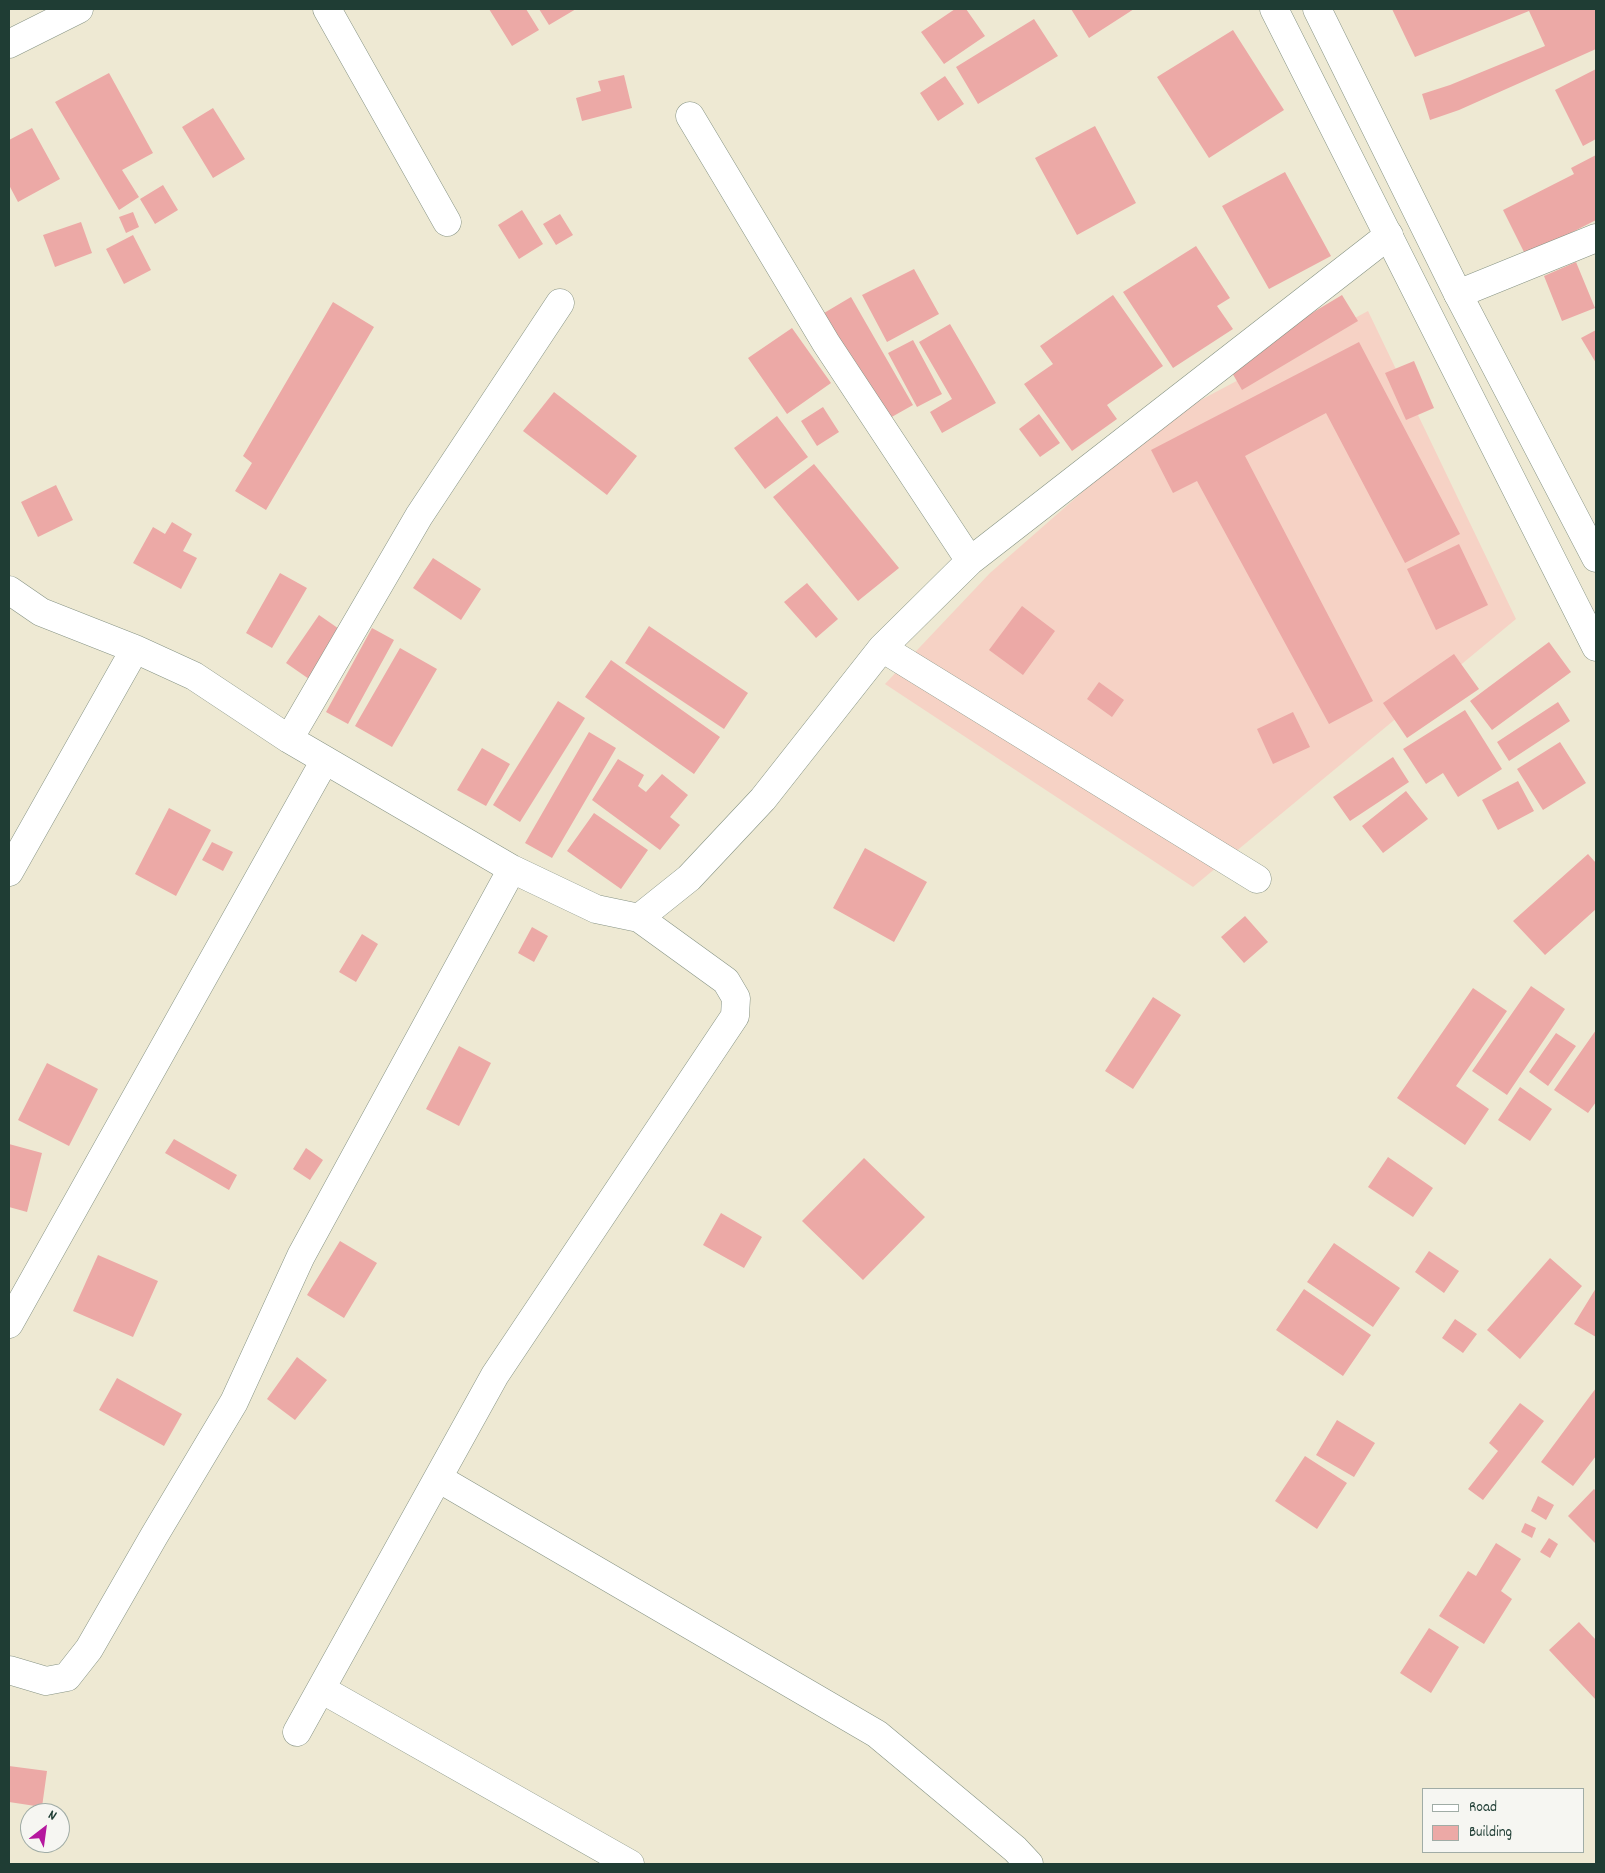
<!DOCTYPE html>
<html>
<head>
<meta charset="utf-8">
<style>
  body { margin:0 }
  #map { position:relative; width:1605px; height:1873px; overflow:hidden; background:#eee9d3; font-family:Dekko,sans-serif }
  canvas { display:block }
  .frame { position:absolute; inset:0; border:10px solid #1f3d34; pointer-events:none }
  .legend { position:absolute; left:1422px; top:1788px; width:162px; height:65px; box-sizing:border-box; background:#f6f6f2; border:1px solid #a0aca6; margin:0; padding:6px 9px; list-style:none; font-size:15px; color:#1f3d34 }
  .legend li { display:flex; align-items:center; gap:10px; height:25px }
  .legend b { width:25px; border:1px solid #a0aca6 }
  .north { position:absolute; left:20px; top:1803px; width:50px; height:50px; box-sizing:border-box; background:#f6f6f2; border:1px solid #a0aca6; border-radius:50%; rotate:30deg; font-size:14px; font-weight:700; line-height:20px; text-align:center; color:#1f3d34 }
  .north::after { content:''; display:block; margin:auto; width:18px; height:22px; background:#b5179e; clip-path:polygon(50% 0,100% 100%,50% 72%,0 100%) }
</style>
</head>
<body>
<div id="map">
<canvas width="1605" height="1873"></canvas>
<div class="frame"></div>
<ul class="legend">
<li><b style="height:6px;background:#fff"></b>Road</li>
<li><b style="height:14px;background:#eca9a6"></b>Building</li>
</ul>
<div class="north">N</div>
</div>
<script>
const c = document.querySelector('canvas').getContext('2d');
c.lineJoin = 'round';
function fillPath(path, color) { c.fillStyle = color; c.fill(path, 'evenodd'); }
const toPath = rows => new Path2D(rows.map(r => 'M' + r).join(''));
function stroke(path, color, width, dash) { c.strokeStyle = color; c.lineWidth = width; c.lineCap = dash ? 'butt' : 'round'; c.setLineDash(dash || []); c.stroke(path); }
const built = toPath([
  [1368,311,1516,619,1193,887,885,684,990,573,1167,418]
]);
const building = toPath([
  [489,9,526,9,539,30,512,46],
  [539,9,576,9,549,25],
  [955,9,966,9,985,36,944,64,921,32],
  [1071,9,1134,9,1089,38],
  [1392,9,1596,9,1596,49,1459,110,1430,120,1422,94,1450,85,1545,46,1529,11,1415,57],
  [1034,19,1058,56,978,104,956,67],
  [1233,30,1284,110,1209,158,1157,77],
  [1596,69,1596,139,1583,146,1555,90],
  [109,73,153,153,122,170,139,197,119,210,55,102],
  [624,75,632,108,582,121,576,98,601,91,598,81],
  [945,76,964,104,938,121,920,93],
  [213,108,245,159,213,178,182,127],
  [1095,126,1136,203,1077,235,1035,158],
  [32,128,60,179,18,202,9,185,9,140],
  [1596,155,1596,220,1526,256,1503,210,1574,174,1571,168],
  [1285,172,1331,256,1269,289,1222,206],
  [163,185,178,210,155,224,140,199],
  [522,210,543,244,519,259,498,225],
  [133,212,139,227,126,233,119,217],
  [560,214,573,235,556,245,543,224],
  [81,222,92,253,55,267,43,235],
  [133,235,151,270,124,284,106,249],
  [1196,246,1230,298,1217,306,1233,329,1173,368,1123,292],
  [1576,262,1595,308,1562,321,1544,276],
  [914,269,939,314,887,342,862,295],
  [1113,295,1163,366,1107,405,1117,419,1072,451,1024,384,1053,364,1040,346],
  [1342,295,1358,321,1242,390,1227,364],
  [851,297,913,405,881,423,819,316],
  [333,302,374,327,266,510,235,491,252,463,243,456],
  [950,324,996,403,942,433,930,412,952,399,919,342],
  [792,328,831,383,787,414,748,358],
  [1596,330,1596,363,1581,338],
  [913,340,942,394,917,407,888,353],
  [1359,342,1460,534,1405,563,1326,413,1245,456,1373,701,1329,724,1197,481,1173,493,1151,450],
  [1414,361,1434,408,1406,420,1385,373],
  [554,392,637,456,607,495,523,431],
  [823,407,839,432,817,446,801,421],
  [1039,414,1060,443,1040,457,1019,429],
  [777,416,808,457,765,489,734,448],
  [814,464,899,568,858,601,773,497],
  [56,485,73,520,38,537,21,502],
  [172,522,192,534,183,551,197,558,181,589,133,563,153,527,165,534],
  [1459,544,1488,605,1436,630,1407,569],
  [433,558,481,589,461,620,413,588],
  [280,573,307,588,272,648,246,633],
  [807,583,838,619,816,638,784,602],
  [1022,606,1055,631,1023,675,989,650],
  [319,615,342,631,309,679,286,663],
  [649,626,748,693,724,729,625,663],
  [372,628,394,640,348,724,326,712],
  [1549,642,1571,672,1492,730,1470,701],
  [400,648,437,669,392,747,355,726],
  [1454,654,1479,689,1407,738,1383,703],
  [611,660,720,737,694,774,585,697],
  [1099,682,1124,700,1112,717,1087,699],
  [558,701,585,718,520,822,493,805],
  [1558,702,1570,721,1509,761,1497,742],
  [1465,710,1502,769,1458,797,1443,773,1426,784,1403,749],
  [1293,712,1310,747,1273,764,1257,729],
  [589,732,616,748,552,858,525,843],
  [1560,742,1586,783,1543,810,1517,769],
  [482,748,510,764,486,806,457,790],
  [1393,757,1409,782,1350,821,1333,797],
  [618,759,644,775,638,786,646,792,662,774,688,795,670,817,680,825,660,850,592,800],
  [1518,781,1534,811,1498,830,1482,800],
  [1406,791,1428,819,1383,853,1362,826],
  [169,808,211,830,176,896,135,874],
  [594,813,648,850,621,889,567,851],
  [212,842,233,852,223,871,202,860],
  [865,848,927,882,894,942,833,908],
  [1588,854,1596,863,1596,909,1545,955,1513,921],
  [1245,916,1268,942,1244,963,1221,937],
  [532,927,548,936,534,962,518,953],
  [362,934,378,944,356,982,339,972],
  [1531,986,1565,1009,1507,1095,1472,1071],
  [1473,988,1507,1011,1456,1086,1489,1109,1465,1145,1397,1098],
  [1153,997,1181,1015,1133,1089,1105,1071],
  [1596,1030,1596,1102,1588,1113,1554,1090],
  [1556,1033,1576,1046,1548,1086,1529,1072],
  [459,1046,491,1063,459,1126,426,1109],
  [47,1063,98,1089,69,1146,18,1120],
  [1520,1087,1552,1109,1530,1141,1498,1120],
  [174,1139,237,1175,229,1190,165,1153],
  [9,1144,42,1153,27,1212,9,1207],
  [306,1148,323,1160,310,1180,293,1169],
  [1388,1157,1433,1188,1413,1217,1368,1187],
  [864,1158,925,1217,863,1280,802,1221],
  [721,1213,762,1237,744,1268,703,1245],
  [340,1241,377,1263,344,1318,307,1295],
  [1334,1243,1400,1288,1373,1327,1307,1282],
  [1429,1251,1459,1271,1444,1293,1415,1272],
  [98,1255,158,1281,133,1337,73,1311],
  [1550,1258,1582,1286,1520,1359,1487,1330],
  [1596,1288,1596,1337,1574,1324],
  [1304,1289,1371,1335,1343,1376,1276,1330],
  [1455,1319,1477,1334,1463,1353,1442,1338],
  [297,1357,327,1380,295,1420,267,1399],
  [117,1378,182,1414,164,1446,99,1410],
  [1596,1388,1596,1456,1573,1486,1541,1462],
  [1520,1403,1544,1421,1483,1500,1468,1489,1498,1451,1489,1443],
  [1337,1420,1375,1443,1354,1477,1316,1455],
  [1305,1456,1347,1483,1317,1529,1275,1501],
  [1594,1489,1596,1491,1596,1544,1568,1516],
  [1538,1496,1554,1505,1546,1520,1531,1511],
  [1525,1523,1536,1528,1532,1538,1521,1532],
  [1549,1538,1558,1544,1550,1558,1540,1552],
  [1496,1543,1521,1559,1501,1591,1512,1599,1484,1644,1439,1616,1468,1571,1476,1576],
  [1579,1622,1596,1640,1596,1700,1549,1650],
  [1429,1628,1459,1647,1431,1693,1400,1673],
  [9,1766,47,1771,42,1807,9,1802]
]);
const minor = toPath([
  [327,9,447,222],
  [9,44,79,9],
  [690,116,826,343,970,561],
  [1458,294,1596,238],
  [9,590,41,612,135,649,194,676,289,739,512,869,596,909,639,918,689,878,763,799,882,648,970,561,1389,235],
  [882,648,1257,879],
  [289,739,419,516,560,303],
  [9,872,135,649],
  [9,1324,325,760],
  [438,1478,877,1734,1015,1849,1029,1864],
  [9,1670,46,1681,67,1677,89,1649,154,1536,234,1402,301,1256,512,869],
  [321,1689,630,1864],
  [297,1732,495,1375,735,1016,736,998,726,981,639,918]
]);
const major = toPath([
  [1274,9,1596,647],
  [1317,9,1458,294,1596,558]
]);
fillPath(built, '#f6d2c5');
fillPath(building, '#eca9a6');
stroke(minor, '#869384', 29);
stroke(major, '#869384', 29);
stroke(minor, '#fff', 28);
stroke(major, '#fff', 28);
</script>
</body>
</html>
